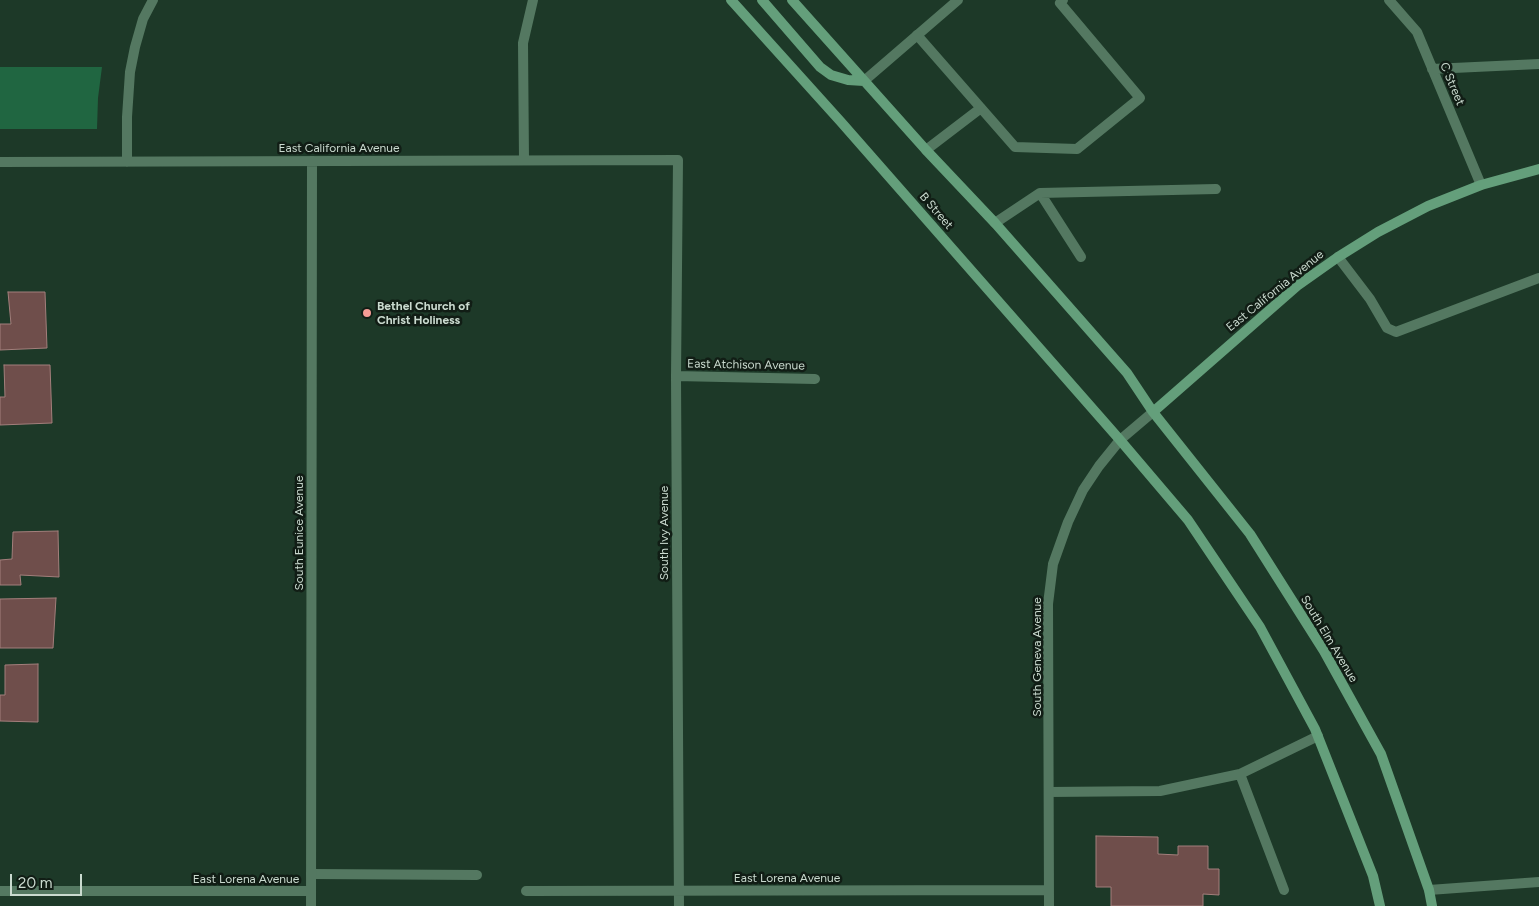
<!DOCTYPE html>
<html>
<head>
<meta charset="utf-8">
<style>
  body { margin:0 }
  #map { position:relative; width:1539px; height:906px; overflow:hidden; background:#1d3928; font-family:Figtree,sans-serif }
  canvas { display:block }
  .scale { position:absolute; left:10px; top:874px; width:72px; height:22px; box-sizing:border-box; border:2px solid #cadacf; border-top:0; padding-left:6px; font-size:15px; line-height:18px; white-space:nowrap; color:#cadacf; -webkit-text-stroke:4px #111d15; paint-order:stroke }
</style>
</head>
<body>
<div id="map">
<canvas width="1539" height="906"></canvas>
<div class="scale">20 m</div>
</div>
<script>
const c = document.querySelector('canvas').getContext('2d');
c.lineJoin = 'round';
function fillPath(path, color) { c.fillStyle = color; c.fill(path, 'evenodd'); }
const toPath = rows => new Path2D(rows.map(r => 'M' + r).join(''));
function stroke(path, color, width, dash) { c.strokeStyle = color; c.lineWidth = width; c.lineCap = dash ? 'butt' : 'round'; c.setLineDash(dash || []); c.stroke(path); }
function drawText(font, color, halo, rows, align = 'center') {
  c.font = font + ' Figtree,sans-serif'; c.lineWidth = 5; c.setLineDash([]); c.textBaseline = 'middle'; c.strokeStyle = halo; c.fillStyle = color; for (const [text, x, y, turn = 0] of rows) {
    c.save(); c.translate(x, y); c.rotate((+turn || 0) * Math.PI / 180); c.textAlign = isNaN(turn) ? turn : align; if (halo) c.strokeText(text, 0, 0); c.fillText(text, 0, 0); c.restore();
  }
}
const green = toPath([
  [0,67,102,67,98,98,97,129,0,129]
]);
const building = toPath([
  [8,292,45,292,47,348,0,350,0,324,11,324,8,292],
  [4,365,50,365,52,423,0,425,0,397,5,397,4,365],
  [58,531,59,577,20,575,21,585,0,585,0,560,12,559,13,532,58,531],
  [56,598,53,648,0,648,0,599,56,598],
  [38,664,38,722,0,721,0,695,5,695,5,665,38,664],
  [1096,836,1158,837,1158,854,1178,855,1178,846,1208,846,1208,869,1219,869,1219,895,1203,894,1203,906,1111,906,1111,887,1096,887,1096,836]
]);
const lane = toPath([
  [1389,0,1417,32,1481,185],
  [917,35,1015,147,1077,149,1140,98,1060,3,1063,0],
  [1432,69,1539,64],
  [926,150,981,108],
  [1040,193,1081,257],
  [995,223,1040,193,1216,189],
  [1338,257,1370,299,1387,328,1396,332,1539,278],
  [1240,774,1284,890],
  [1049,792,1160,791,1240,774,1318,736],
  [311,874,477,875],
  [1429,890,1539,882]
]);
const street = toPath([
  [864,81,958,0],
  [524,160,523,43,533,0],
  [0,162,678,160,676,376,679,906],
  [127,162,127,117,130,72,135,47,143,19,153,0],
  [676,376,815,379],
  [0,891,311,891],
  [526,891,1049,890],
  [311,906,312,161],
  [1049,906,1048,604,1053,564,1068,522,1083,490,1099,466,1120,440,1153,412]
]);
const secondary = toPath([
  [731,0,841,122,1120,440,1188,520,1260,627,1315,729,1373,876,1380,906],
  [762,0,820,67,831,75,848,80,864,81],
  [792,0,926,150,995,223,1127,373,1153,412,1250,534,1324,651,1381,754,1429,890,1432,906],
  [1153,412,1297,286,1338,257,1378,232,1428,206,1481,185,1539,169]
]);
const markers = [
  [367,313,5,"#f59c95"]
];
const streetNames = [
  ["C Street",1452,84,67],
  ["East California Avenue",339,148],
  ["B Street",936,211,49],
  ["East California Avenue",1275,291,-39],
  ["East Atchison Avenue",746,365,1],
  ["South Eunice Avenue",299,533,-90],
  ["South Ivy Avenue",664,533,-90],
  ["South Elm Avenue",1329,639,59],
  ["South Geneva Avenue",1037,657,-90],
  ["East Lorena Avenue",787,878],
  ["East Lorena Avenue",246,879]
];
const poiNames = [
  ["Bethel Church of",377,306],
  ["Christ Holiness",377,320]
];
fillPath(green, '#206641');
fillPath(building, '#6f4e4b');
stroke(building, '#a37f7c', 1);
stroke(lane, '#547861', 10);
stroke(street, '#547861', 10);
stroke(secondary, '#649f7b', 10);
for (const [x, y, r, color] of markers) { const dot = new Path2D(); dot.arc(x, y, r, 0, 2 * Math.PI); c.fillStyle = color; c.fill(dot); stroke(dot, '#111d15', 2); }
drawText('12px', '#cadacf', '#111d15', streetNames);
drawText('bold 12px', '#cadacf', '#111d15', poiNames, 'left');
</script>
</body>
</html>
